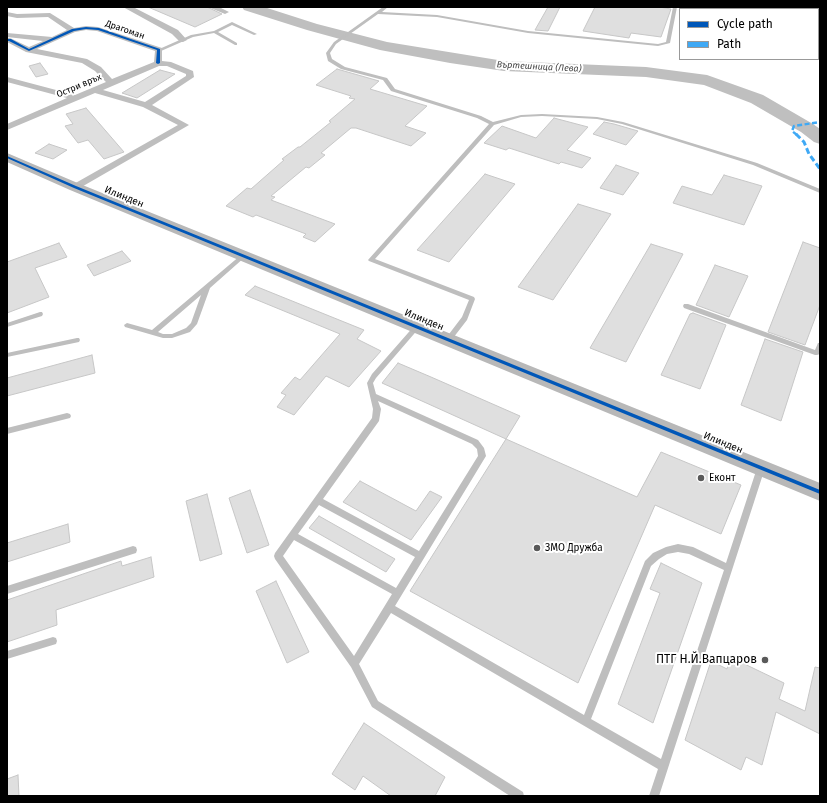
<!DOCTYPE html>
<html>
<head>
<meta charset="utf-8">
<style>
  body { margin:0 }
  #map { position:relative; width:827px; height:803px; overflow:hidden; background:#fff; font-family:"Fira Sans",sans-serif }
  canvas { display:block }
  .frame { position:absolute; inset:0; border:8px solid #000; pointer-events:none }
  .legend { position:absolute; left:679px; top:8px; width:140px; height:52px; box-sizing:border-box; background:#fff; border:1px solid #999; margin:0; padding:5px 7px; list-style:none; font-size:12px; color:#000 }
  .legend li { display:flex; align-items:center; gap:8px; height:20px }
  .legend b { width:20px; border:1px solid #999 }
</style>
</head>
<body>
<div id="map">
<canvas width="827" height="803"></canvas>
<div class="frame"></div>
<ul class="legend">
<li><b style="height:5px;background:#0057b8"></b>Cycle path</li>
<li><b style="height:5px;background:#3fa9f5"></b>Path</li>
</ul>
</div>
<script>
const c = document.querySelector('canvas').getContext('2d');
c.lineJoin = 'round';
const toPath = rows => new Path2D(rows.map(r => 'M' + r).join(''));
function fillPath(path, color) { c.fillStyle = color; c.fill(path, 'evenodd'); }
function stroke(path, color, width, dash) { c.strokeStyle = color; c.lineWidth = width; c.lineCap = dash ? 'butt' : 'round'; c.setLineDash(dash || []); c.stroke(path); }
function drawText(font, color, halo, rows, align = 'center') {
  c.font = font + ' "Fira Sans",sans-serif'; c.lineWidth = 4; c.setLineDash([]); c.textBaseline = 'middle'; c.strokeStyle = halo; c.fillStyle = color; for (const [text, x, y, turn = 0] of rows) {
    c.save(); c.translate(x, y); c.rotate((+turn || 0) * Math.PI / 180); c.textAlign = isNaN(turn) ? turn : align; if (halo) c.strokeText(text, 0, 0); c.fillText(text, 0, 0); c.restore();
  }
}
const river = toPath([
  [242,7,264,7,317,24,387,42,504,61,646,67,707,75,763,95,813,124,820,129,820,144,814,142,801,132,751,103,704,85,646,77,504,71,450,63,380,50,307,30,244,10,242,7]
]);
const building = toPath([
  [148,7,207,7,222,14,195,27,148,7],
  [548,7,560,7,548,31,535,30,548,7],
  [595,7,659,7,671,9,661,37,631,33,629,38,583,31,595,7],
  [40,63,48,74,36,77,29,66,40,63],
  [337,69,379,81,370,89,427,106,405,126,426,133,411,146,356,128,351,128,321,153,325,155,309,168,306,167,271,196,275,197,271,200,335,224,315,242,303,237,306,234,256,215,253,217,226,206,247,188,251,189,284,160,282,159,298,147,300,147,331,122,329,121,355,99,349,98,351,96,316,85,337,69],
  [160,70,175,74,137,98,122,93,160,70],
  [86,108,124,152,104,159,88,140,78,143,65,126,73,124,66,114,86,108],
  [554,118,588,127,567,150,591,158,582,168,561,162,559,164,509,148,506,150,484,143,502,126,536,138,554,118],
  [604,122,614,124,638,131,626,145,593,134,604,122],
  [49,144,67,150,53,159,35,153,49,144],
  [616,165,639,173,623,195,600,188,616,165],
  [485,174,515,184,449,262,417,250,485,174],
  [724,175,762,186,744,225,673,203,682,186,712,195,724,175],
  [578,204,611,214,553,300,518,287,578,204],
  [803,242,820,248,820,305,805,345,768,332,803,242],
  [59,243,67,257,35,268,49,297,7,313,7,262,59,243],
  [651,244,683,254,626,362,590,348,651,244],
  [122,251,131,261,94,276,87,265,122,251],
  [715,265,748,276,729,317,696,305,715,265],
  [255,286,364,330,357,339,381,351,349,387,326,376,294,415,277,407,286,395,281,393,295,377,300,380,340,334,245,295,255,286],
  [693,313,726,325,700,389,661,375,690,314,693,313],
  [765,339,803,352,781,421,741,405,765,339],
  [92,355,95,373,7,396,7,378,92,355],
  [398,363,431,377,520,416,506,439,382,383,398,363],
  [506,439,637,497,661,452,741,485,721,534,655,505,578,683,410,591,506,439],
  [360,481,416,511,430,491,442,497,411,540,343,502,360,481],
  [250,490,269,545,247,553,229,498,250,490],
  [207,494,222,554,200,561,186,501,207,494],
  [319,516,395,559,386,572,309,528,319,516],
  [68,524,70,542,7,562,7,543,68,524],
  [151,557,154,577,56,610,57,625,7,642,7,600,121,561,122,566,151,557],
  [661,563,702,583,653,723,618,704,660,593,650,589,661,563],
  [276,581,309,652,287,663,256,591,276,581],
  [730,657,784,683,779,699,805,711,815,667,820,668,820,734,776,712,762,765,746,757,741,770,685,740,711,661,727,669,730,657],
  [364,723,445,777,435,796,391,796,363,776,355,790,332,774,364,723],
  [18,775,19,796,7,796,7,779,18,775]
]);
const lane = toPath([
  [383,7,388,7,382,12,437,15,528,31,658,44,666,42,673,7,677,7,670,43,658,46,528,33,437,17,378,14,336,44,330,53,332,59,345,67,387,78,395,89,481,116,493,122,521,115,542,114,597,117,623,122,757,163,820,189,820,193,753,165,622,124,597,119,542,116,521,117,494,125,375,259,474,297,475,299,467,320,450,342,446,342,445,340,446,338,462,317,469,300,369,261,368,260,489,124,477,118,391,91,383,80,341,69,328,61,326,53,334,42,383,7],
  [758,7,767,7,774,9,765,9,758,7],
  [818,16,820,16,820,18,818,18,818,16],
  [232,22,257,34,254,35,232,25,218,32,237,43,237,45,235,45,214,33,193,37,161,51,157,50,191,35,214,31,232,22],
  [243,254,245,255,245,257,210,288,197,324,190,332,172,338,163,338,125,327,124,325,127,323,152,330,241,255,243,254],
  [201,295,191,323,186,328,172,334,163,334,158,332,201,295],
  [684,304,688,304,815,350,818,343,820,343,820,354,817,355,815,355,684,308,683,306,684,304],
  [40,312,42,312,43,314,42,316,7,327,7,323,40,312],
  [415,325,419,325,420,327,376,378,373,383,376,394,478,440,484,448,486,456,395,606,584,715,645,561,653,553,666,547,678,544,693,547,726,563,757,468,758,466,761,465,764,466,765,468,659,796,649,796,658,769,391,613,359,664,378,701,523,792,524,796,510,796,372,707,351,667,275,559,274,556,275,553,372,418,373,409,367,383,372,374,415,325],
  [378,401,472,444,477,449,478,456,419,551,323,499,379,421,381,409,378,401],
  [319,505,415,557,396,588,298,534,319,505],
  [294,540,392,594,354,656,283,556,294,540],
  [678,552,689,554,724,570,661,759,591,719,651,566,659,559,667,554,678,552],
  [77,338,79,338,80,340,79,342,7,357,7,353,77,338],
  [67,413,70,414,71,416,70,418,7,434,7,428,67,413],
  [133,546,136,547,137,550,136,553,7,594,7,586,133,546],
  [53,637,56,638,57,641,56,644,7,659,7,651,53,637]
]);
const street = toPath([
  [123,7,133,7,178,30,187,40,183,42,180,42,172,34,123,7],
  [208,7,219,7,229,12,225,14,208,7],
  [7,12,17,14,50,13,74,28,86,26,98,27,162,48,162,61,171,62,193,71,194,77,152,105,189,125,78,189,72,189,70,187,72,185,178,125,143,107,95,93,7,130,7,124,67,98,7,82,7,77,75,95,106,82,95,71,82,63,26,52,7,42,7,38,10,38,29,47,43,41,7,37,7,33,52,37,67,30,48,17,17,18,7,16,7,12],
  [86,30,97,31,155,51,154,62,112,79,101,67,87,59,37,49,75,32,86,30],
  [159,66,167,66,186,74,186,76,145,102,103,90,159,66]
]);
const secondary = toPath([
  [7,153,80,184,820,483,820,501,70,190,7,162,7,153]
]);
const quietFar1 = toPath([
  [797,135,792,131,794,126,820,122]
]);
const quiet = toPath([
  [796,134,804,142,809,154,820,169]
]);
const cycleway = toPath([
  [86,27,99,28,160,49,160,63,158,64,156,63,157,50,98,30,86,29,74,31,29,51,9,41,7,41,7,39,11,39,29,49,72,29,86,27],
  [7,156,76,186,820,490,820,494,74,188,7,158,7,156]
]);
const markers = [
  [701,478,4,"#595959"],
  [537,548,4,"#595959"],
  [765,660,4,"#595959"]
];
const farStreetnames = [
  ["Драгоман",125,30,19],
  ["Остри връх",79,86,-23]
];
const farWaternames = [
  ["Въртешница (Лева)",539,67,3]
];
const streetNames = [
  ["Илинден",124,197,22],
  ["Илинден",424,320,22],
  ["Илинден",723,443,22]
];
const poiNames = [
  ["Еконт",709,478],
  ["ЗМО Дружба",545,548]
];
const nearPoinames = [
  ["ПТГ Н.Й.Вапцаров",757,660]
];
fillPath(river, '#bfbfbf');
fillPath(building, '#dfdfdf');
stroke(building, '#c7c7c7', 1);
fillPath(lane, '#bebebe');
fillPath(street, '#bebebe');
fillPath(secondary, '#b8b8b8');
stroke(quietFar1, '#3fa9f5', 2.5, [5, 2.5]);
stroke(quiet, '#3fa9f5', 3, [6, 3]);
fillPath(cycleway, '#0057b8');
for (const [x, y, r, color] of markers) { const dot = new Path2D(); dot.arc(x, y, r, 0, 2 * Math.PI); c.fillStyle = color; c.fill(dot); stroke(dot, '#fff', 1.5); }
drawText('9px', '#000', '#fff', farStreetnames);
drawText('italic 9px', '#444', '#fff', farWaternames);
drawText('10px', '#000', '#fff', streetNames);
drawText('10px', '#000', '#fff', poiNames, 'left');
drawText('12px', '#000', '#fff', nearPoinames, 'right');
</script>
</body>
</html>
